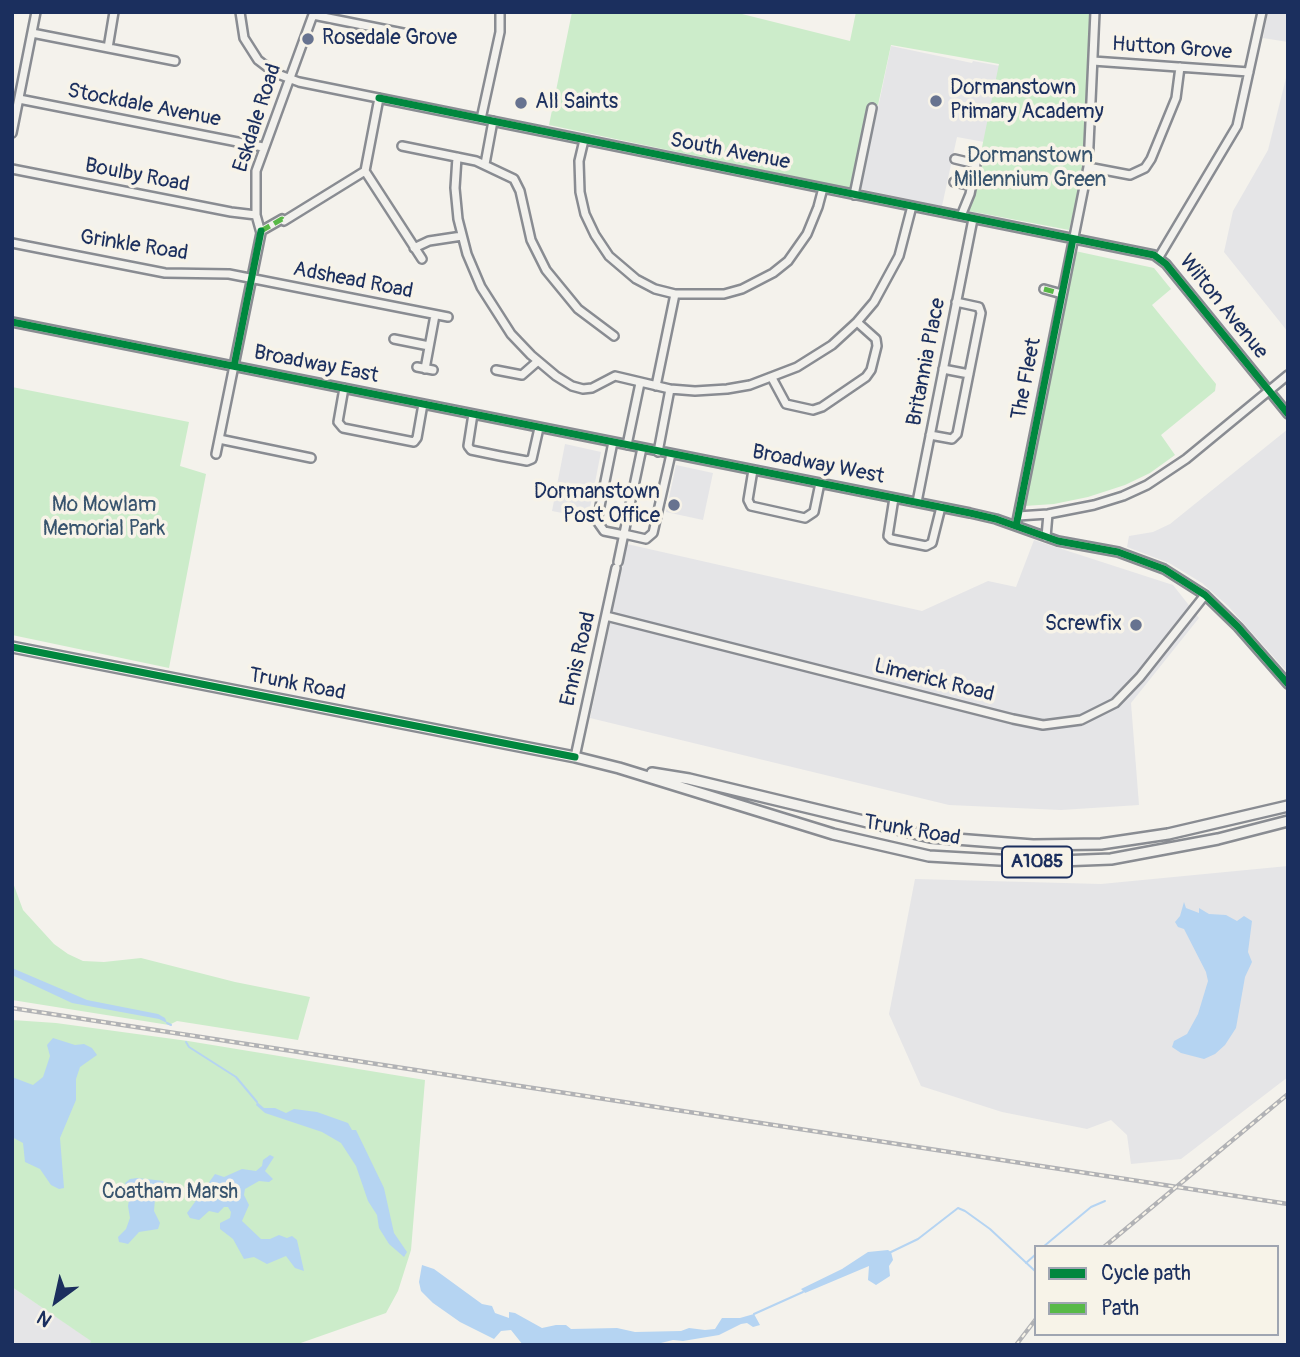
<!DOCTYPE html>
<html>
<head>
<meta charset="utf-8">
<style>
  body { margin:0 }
  #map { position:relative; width:1300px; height:1357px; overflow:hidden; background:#f4f2ec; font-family:Pangolin,sans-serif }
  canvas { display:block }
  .frame { position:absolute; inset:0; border:14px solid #1b2f5e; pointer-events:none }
  .legend { position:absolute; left:1034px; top:1245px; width:245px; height:91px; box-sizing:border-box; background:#f7f3e8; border:2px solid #9fa5b1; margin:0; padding:9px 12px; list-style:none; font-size:21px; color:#1b2f5e }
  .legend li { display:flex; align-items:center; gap:14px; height:35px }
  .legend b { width:35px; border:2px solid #9fa5b1 }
  .north { position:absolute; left:21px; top:1266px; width:70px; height:70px; -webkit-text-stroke:5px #f7f3e8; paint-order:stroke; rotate:213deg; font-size:19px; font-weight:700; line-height:28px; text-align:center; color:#1b2f5e }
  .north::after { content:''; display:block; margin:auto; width:24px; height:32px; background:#1b2f5e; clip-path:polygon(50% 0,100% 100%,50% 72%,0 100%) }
</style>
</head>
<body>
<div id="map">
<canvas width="1300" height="1357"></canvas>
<div class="frame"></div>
<ul class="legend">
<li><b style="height:9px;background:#00873e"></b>Cycle path</li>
<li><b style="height:9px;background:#58b947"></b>Path</li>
</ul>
<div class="north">N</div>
</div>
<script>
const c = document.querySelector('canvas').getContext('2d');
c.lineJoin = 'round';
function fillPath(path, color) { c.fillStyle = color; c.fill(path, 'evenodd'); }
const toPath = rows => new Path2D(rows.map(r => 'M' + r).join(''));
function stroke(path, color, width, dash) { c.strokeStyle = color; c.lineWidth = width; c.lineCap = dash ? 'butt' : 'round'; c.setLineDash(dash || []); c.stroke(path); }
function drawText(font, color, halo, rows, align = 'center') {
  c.font = font + ' Pangolin,sans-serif'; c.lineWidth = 7; c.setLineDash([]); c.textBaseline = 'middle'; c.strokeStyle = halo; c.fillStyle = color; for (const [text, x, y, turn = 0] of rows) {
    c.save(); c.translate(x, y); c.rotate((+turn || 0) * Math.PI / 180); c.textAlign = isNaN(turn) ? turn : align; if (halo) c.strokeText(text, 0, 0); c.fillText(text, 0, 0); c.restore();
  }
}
const built = toPath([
  [1268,12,1288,12,1288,42,1263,38],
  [891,46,972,63,973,61,1000,66,984,142,957,137,942,206,861,189],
  [1288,70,1288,332,1224,252,1233,211,1268,150],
  [1288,429,1288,673,1228,606,1202,583,1169,563,1127,547,1129,536,1153,532,1170,524],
  [565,444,601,452,588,518,552,511],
  [676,465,713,473,703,520,666,512],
  [1034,540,1173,585,1199,618,1131,703,1139,805,1061,810,949,805,590,718,627,544,922,611,988,581,1016,587],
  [1288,866,1288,1077,1181,1159,1131,1164,1127,1135,1111,1120,1087,1129,1002,1112,921,1086,889,1014,915,879,1101,884],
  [12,1287,92,1341,89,1345,12,1345]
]);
const green = toPath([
  [572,12,734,12,850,41,856,12,1090,12,1085,163,1069,230,969,211,999,64,891,45,878,105,869,103,853,189,549,125],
  [1075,251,1154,268,1171,289,1152,305,1216,384,1215,391,1161,435,1175,455,1150,473,1125,485,1088,497,1054,504,1024,506],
  [12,387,189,422,180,466,206,474,169,668,12,635],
  [12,880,23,910,54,944,68,954,83,961,104,962,141,958,235,982,310,997,298,1040,177,1021,169,1025,12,1000],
  [12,1020,56,1023,188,1041,425,1080,411,1250,398,1291,386,1313,295,1345,89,1345,91,1341,12,1287]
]);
const water = toPath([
  [1184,902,1186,908,1199,913,1199,908,1209,914,1226,915,1237,921,1244,916,1252,921,1248,952,1252,962,1245,977,1236,1028,1225,1045,1215,1054,1204,1059,1181,1053,1172,1047,1174,1041,1187,1034,1198,1014,1208,981,1206,972,1184,929,1178,927,1175,922,1180,916],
  [12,968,87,1000,158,1014,165,1018,167,1023,159,1019,72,1003,12,975],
  [53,1038,75,1045,84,1044,92,1048,97,1055,80,1067,76,1079,76,1100,60,1138,64,1188,59,1189,51,1185,40,1169,25,1162,23,1143,12,1137,12,1077,33,1085,43,1077,50,1056,47,1045],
  [257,1102,264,1108,275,1108,286,1113,294,1109,317,1112,348,1123,352,1130,356,1130,384,1188,394,1233,407,1252,404,1257,389,1244,379,1228,377,1215,368,1201,356,1166,341,1143,322,1132,265,1113,256,1105],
  [270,1155,274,1157,265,1171,273,1179,269,1182,259,1181,245,1189,244,1195,249,1205,242,1221,261,1239,270,1239,279,1235,287,1238,292,1236,297,1240,304,1271,295,1268,286,1256,267,1264,254,1257,244,1259,233,1239,220,1229,220,1223,230,1218,231,1212,228,1207,224,1207,218,1213,209,1211,199,1220,190,1218,187,1213,215,1174,224,1177,242,1169,256,1171,262,1166,263,1160],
  [137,1178,164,1181,155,1199,154,1211,160,1223,158,1229,139,1232,128,1244,124,1243,119,1242,118,1237,126,1229,130,1218,128,1206,130,1195,125,1183,130,1179],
  [888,1250,891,1252,893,1260,889,1266,890,1276,876,1285,868,1280,869,1266,805,1293,801,1289,842,1269,868,1252],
  [422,1265,434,1269,482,1304,492,1306,495,1313,509,1318,509,1312,515,1313,542,1328,556,1325,566,1325,571,1329,617,1328,635,1332,681,1331,689,1328,705,1330,715,1329,722,1318,740,1318,754,1314,760,1325,753,1327,747,1323,741,1324,719,1335,683,1341,673,1340,657,1344,523,1345,511,1330,501,1331,494,1339,460,1322,433,1303,421,1291,419,1282]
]);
const stream = toPath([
  [167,1023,171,1025],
  [186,1042,189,1047,236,1077,257,1102],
  [1043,1247,1091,1207,1105,1201],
  [891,1252,918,1239,958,1208,965,1211,990,1229,1035,1271],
  [1026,1263,1036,1254],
  [754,1314,803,1292],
  [1108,1344,1108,1345]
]);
const minor = toPath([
  [240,12,244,38,258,60,275,73,299,82,1154,255,1166,264,1288,414],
  [313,15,423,37],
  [32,33,175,61],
  [108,48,114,12],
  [1093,61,1249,72],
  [379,98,365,171,422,259],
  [19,99,263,147],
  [481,119,500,32,500,12],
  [12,133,36,12],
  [584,140,579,161,580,192,585,214,595,235,609,256,636,279,655,289,675,294,724,294,742,289,773,273,788,261,807,234,818,207,823,188],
  [402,146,476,161,514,179,520,191,531,240,546,270,578,309,614,336],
  [457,157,455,188,458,219,467,254,481,287,511,334,531,355,556,376,572,386,583,389,592,388,615,376,670,389,695,391,727,389,750,385,797,367,832,345,857,322,874,302,899,256,912,206],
  [955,159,976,164,970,194,961,216],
  [485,164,493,121],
  [1088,167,1130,175,1145,168,1151,159,1176,98,1180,67],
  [12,169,231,212,256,215],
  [954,182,972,186],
  [854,195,872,108],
  [261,231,282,219,284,221,365,171],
  [12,243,165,273,229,274,448,317],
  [414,248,429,241,462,236],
  [1159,257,1237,126,1262,12],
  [1044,289,1062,294],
  [12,322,970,513,996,519,1058,541,1118,552,1164,569,1205,595,1238,627,1288,684],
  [394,339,429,346],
  [417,367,433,370],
  [425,369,435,315],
  [943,369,969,374],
  [496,370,522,375,538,361],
  [772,378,786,404,813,410,822,407,866,377,871,370,877,346,876,339,857,322],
  [656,386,675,294],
  [344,388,338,422,343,428,414,442,417,438,423,404],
  [473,414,468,446,471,450,500,456,527,461,532,459,539,428],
  [930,435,952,439,957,434,981,313,979,307,956,302],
  [219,439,311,458],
  [613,442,597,521,604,531,624,535],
  [627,445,640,383],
  [658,452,670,389],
  [216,454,261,233,256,215,256,171,314,12],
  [753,470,748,500,751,506,805,518,814,512,820,483],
  [894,498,888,536,891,539,926,546,932,543,941,507],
  [917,502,973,219],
  [1018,516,1048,514,1094,505,1123,496,1147,485,1186,459,1288,375],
  [1016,526,1088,167,1095,12],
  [624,534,646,539,653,533,671,454],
  [1046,537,1048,514],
  [618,562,642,448],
  [606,616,1013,719,1043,725,1081,720,1115,703,1140,677,1205,595],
  [575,757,616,568]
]);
const major = toPath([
  [12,647,575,757,619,768,833,834,929,856,1034,862,1111,859,1218,839,1288,821],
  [652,773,689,779,930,837,1033,845,1101,844,1168,834,1288,806]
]);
const rail = toPath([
  [12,1008,1288,1204],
  [1104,1247,1288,1094],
  [1016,1345,1036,1319]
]);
const quiet = toPath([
  [261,231,282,219,284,221],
  [1044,289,1062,294]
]);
const cycleway = toPath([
  [379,98,1154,255,1166,264,1288,414],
  [12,322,970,513,996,519,1058,541,1118,552,1164,569,1205,595,1238,627,1288,684],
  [234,366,261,231],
  [1016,526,1073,239],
  [12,647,575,757]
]);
const markers = [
  [308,39,7,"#677390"],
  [936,101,7,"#677390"],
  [521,103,7,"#677390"],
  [674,505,7,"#677390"],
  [1136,625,7,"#677390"]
];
const shields = [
  [1037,862,70]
];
const shieldNames = [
  ["A1085",1037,862]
];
const poiNames = [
  ["Rosedale Grove",322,39],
  ["Dormanstown",950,89],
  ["Primary Academy",950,113],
  ["All Saints",535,103],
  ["Dormanstown",660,493,"right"],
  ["Post Office",660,517,"right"],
  ["Screwfix",1122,625,"right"]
];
const streetNames = [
  ["Hutton Grove",1172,49,4],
  ["Stockdale Avenue",144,106,11],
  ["Eskdale Road",258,118,-72],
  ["South Avenue",730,152,11],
  ["Boulby Road",137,176,11],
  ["Grinkle Road",134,246,9],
  ["Adshead Road",353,281,11],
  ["Wilton Avenue",1223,307,51],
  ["Britannia Place",927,362,-79],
  ["Broadway East",316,365,11],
  ["The Fleet",1027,379,-79],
  ["Broadway West",818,465,11],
  ["Ennis Road",579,659,-77],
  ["Limerick Road",934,681,14],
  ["Trunk Road",297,685,11],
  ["Trunk Road",912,831,10]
];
const parkNames = [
  ["Dormanstown",1030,157],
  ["Millennium Green",1030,181],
  ["Mo Mowlam",104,506],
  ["Memorial Park",104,530],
  ["Coatham Marsh",170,1193]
];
fillPath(built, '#e5e5e7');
fillPath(green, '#ccecca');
fillPath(water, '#b5d4f2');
stroke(stream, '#b5d4f2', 2);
stroke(minor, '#898c92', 12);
stroke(major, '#898c92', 14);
stroke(minor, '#f2f1ed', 7);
stroke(major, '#f2f1ed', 9);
stroke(rail, '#b1b2b5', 4.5);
stroke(rail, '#f7f3e8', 2, [5]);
stroke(quiet, '#58b947', 5, [10, 5]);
stroke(cycleway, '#00873e', 7);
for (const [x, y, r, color] of markers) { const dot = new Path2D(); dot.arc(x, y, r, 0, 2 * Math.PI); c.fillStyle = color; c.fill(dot); stroke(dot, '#f7f3e8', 2.5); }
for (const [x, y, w] of shields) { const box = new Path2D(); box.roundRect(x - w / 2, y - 15.5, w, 31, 5); c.fillStyle = '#f7f3e8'; c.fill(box); stroke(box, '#1b2f5e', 2); }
drawText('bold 19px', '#1b2f5e', null, shieldNames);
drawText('21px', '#1b2f5e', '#f7f3e8', poiNames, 'left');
drawText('21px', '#1b2f5e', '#f7f3e8', streetNames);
drawText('21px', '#38546e', '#f7f3e8', parkNames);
</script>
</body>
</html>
